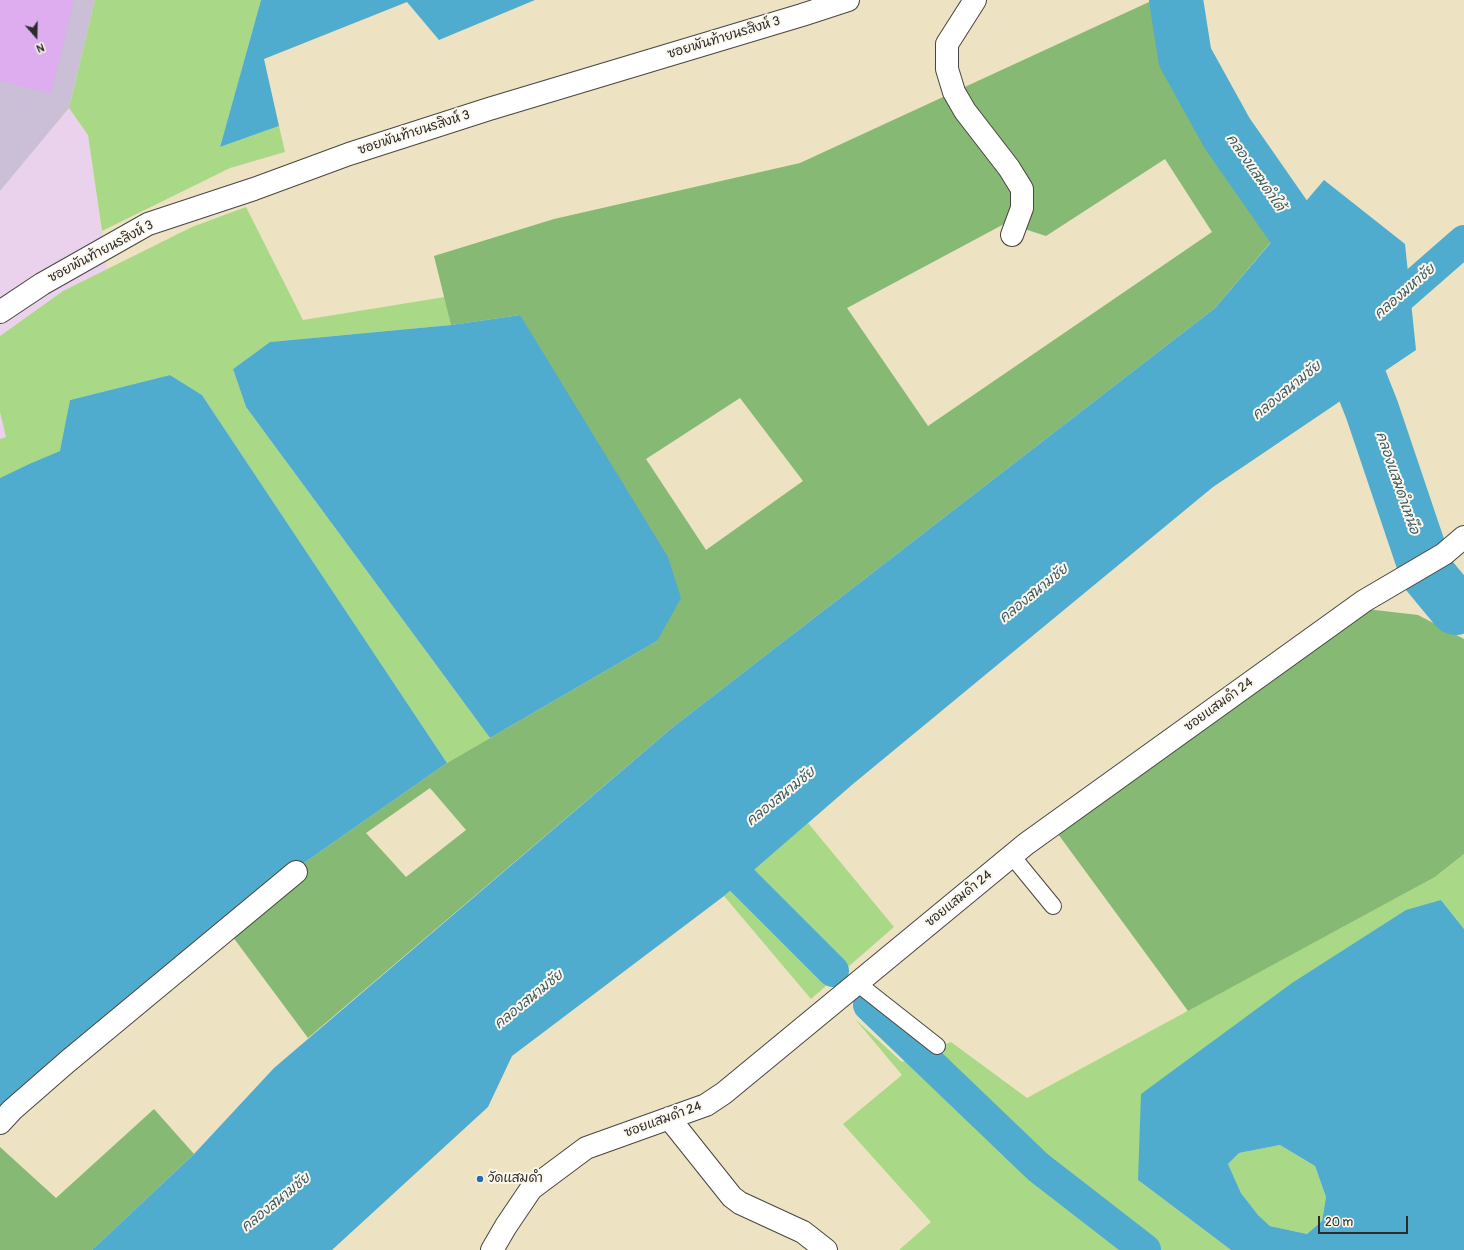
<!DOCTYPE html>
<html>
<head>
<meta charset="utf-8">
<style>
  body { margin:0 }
  #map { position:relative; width:1464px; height:1250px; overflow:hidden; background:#ede2c1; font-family:Pangolin,sans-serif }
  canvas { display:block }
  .north { position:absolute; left:16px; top:16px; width:40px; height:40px; -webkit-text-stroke:3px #fbf7ec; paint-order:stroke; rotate:160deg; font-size:11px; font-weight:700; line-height:16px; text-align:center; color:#2b2b2b }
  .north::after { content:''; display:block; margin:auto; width:14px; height:18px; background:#2b2b2b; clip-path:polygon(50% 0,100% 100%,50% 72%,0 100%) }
  .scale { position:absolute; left:1318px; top:1216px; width:90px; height:18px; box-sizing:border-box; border:2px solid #2b2b2b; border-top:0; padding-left:5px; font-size:12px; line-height:14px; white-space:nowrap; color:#2b2b2b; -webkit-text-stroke:3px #fbf7ec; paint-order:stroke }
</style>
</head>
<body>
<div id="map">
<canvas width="1464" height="1250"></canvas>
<div class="north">N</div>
<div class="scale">20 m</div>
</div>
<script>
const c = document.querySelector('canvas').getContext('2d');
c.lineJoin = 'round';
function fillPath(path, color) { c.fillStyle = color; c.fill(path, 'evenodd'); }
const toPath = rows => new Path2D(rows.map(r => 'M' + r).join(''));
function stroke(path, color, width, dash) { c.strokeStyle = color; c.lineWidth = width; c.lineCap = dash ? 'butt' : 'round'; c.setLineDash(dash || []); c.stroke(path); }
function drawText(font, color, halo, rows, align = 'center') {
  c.font = font + ' Pangolin,"Playpen Sans Thai",sans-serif'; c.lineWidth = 4; c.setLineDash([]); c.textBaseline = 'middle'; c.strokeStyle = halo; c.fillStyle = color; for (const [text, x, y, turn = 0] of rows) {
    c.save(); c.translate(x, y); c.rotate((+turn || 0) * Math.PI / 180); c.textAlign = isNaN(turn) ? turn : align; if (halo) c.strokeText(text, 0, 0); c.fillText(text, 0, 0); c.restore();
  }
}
const built = toPath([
  [69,108,88,134,107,270,63,291,0,336,0,191],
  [0,412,6,437,0,439]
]);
const industrial = toPath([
  [0,0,95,0,69,108,0,191]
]);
const green = toPath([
  [95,0,261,0,220,147,279,126,285,152,230,168,102,231,88,135,69,108],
  [246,207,303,320,445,297,451,325,270,342,233,369,246,407,490,738,447,763,202,395,170,375,70,400,61,451,29,464,0,478,0,439,6,437,0,412,0,336,63,291,192,227],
  [808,823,894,927,811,999,724,896],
  [1464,854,1464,929,1441,900,1138,1180,1231,1250,899,1250,931,1222,843,1124,902,1075,855,1019,902,1062,951,1042,1027,1098,1435,877],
  [1280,1145,1315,1166,1326,1197,1322,1221,1307,1234,1270,1226,1258,1215,1241,1193,1228,1164,1239,1153]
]);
const forest = toPath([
  [1149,2,1193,124,1275,237,1215,308,673,727,308,1038,221,921,447,763,657,641,520,315,451,325,434,256,554,219,800,163],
  [1165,159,1212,232,928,426,847,308,1006,223,1046,236],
  [740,398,803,481,706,550,646,459],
  [430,788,466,830,406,877,366,833],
  [1366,609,1418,615,1464,639,1464,854,1435,877,1188,1011,1058,834],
  [154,1109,194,1154,92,1250,0,1250,0,1147,56,1198]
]);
const water = toPath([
  [261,0,535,0,439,40,407,2,264,59,279,126,220,147],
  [1324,180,1405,244,1416,350,1213,487,853,784,724,896,512,1056,488,1107,332,1250,92,1250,194,1154,274,1068,673,727,1215,308],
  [520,315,668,557,681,598,657,641,490,738,246,407,233,369,270,342,451,325],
  [170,375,202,395,447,763,221,921,0,1108,0,478,29,464,60,451,70,400],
  [1441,900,1464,929,1464,1250,1231,1250,1138,1180,1141,1094,1292,983,1406,910],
  [1280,1145,1315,1166,1326,1197,1322,1221,1307,1234,1270,1226,1258,1215,1241,1193,1228,1164,1239,1153]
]);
const canal = toPath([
  [1377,317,1464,241],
  [713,851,833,971],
  [869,1005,1038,1167,1145,1250]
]);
const river = toPath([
  [1176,0,1185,57,1227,133,1298,235,1346,344,1372,410,1427,573,1456,608,1464,605]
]);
const building = toPath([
  [0,0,74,0,51,93,0,81]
]);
const service = toPath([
  [1012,856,1053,906],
  [857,983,937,1046]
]);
const minor = toPath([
  [975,0,947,44,947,69,954,92,965,111,1009,168,1022,189,1022,208,1012,235],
  [669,1118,732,1197,740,1203,803,1232,826,1250],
  [0,1123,12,1110,67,1062,296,872],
  [492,1250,506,1226,531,1189,586,1148,706,1105,724,1093,1026,844,1364,601,1444,554,1464,537]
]);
const tertiary = toPath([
  [0,312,42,284,148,224,254,189,349,154,489,109,802,15,848,0]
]);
const markers = [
  [480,1179,4,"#1f6fb2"]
];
const streetNames = [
  ["ซอยพันท้ายนรสิงห์ 3",724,38,-17],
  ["ซอยพันท้ายนรสิงห์ 3",414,133,-18],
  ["ซอยพันท้ายนรสิงห์ 3",101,252,-28],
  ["ซอยแสมดำ 24",1219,705,-36],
  ["ซอยแสมดำ 24",959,899,-39],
  ["ซอยแสมดำ 24",663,1120,-20]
];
const poiNames = [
  ["วัดแสมดำ",488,1179]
];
const waterNames = [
  ["คลองแสมดำใต้",1255,173,55],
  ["คลองมหาชัย",1405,292,-41],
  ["คลองสนามชัย",1287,391,-39],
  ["คลองแสมดำเหนือ",1397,483,71],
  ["คลองสนามชัย",1034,594,-39],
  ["คลองสนามชัย",781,797,-39],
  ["คลองสนามชัย",529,1000,-39],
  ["คลองสนามชัย",276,1203,-39]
];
fillPath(built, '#ead1ec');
fillPath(industrial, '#cabfd6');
fillPath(green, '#a9d987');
fillPath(forest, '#86b974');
fillPath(water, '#50acce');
stroke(canal, '#50acce', 32);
stroke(river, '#50acce', 54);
fillPath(building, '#deadef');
stroke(service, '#484642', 18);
stroke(minor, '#484642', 24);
stroke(tertiary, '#484642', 24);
stroke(service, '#fff', 16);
stroke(minor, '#fff', 22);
stroke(tertiary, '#fff', 22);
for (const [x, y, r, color] of markers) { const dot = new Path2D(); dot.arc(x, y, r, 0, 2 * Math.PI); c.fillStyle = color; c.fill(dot); stroke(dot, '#fbf7ec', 1.5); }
drawText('13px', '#2b2b2b', '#fbf7ec', streetNames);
drawText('13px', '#2b2b2b', '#fbf7ec', poiNames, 'left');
drawText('italic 14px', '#385864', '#fbf7ec', waterNames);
</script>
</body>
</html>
